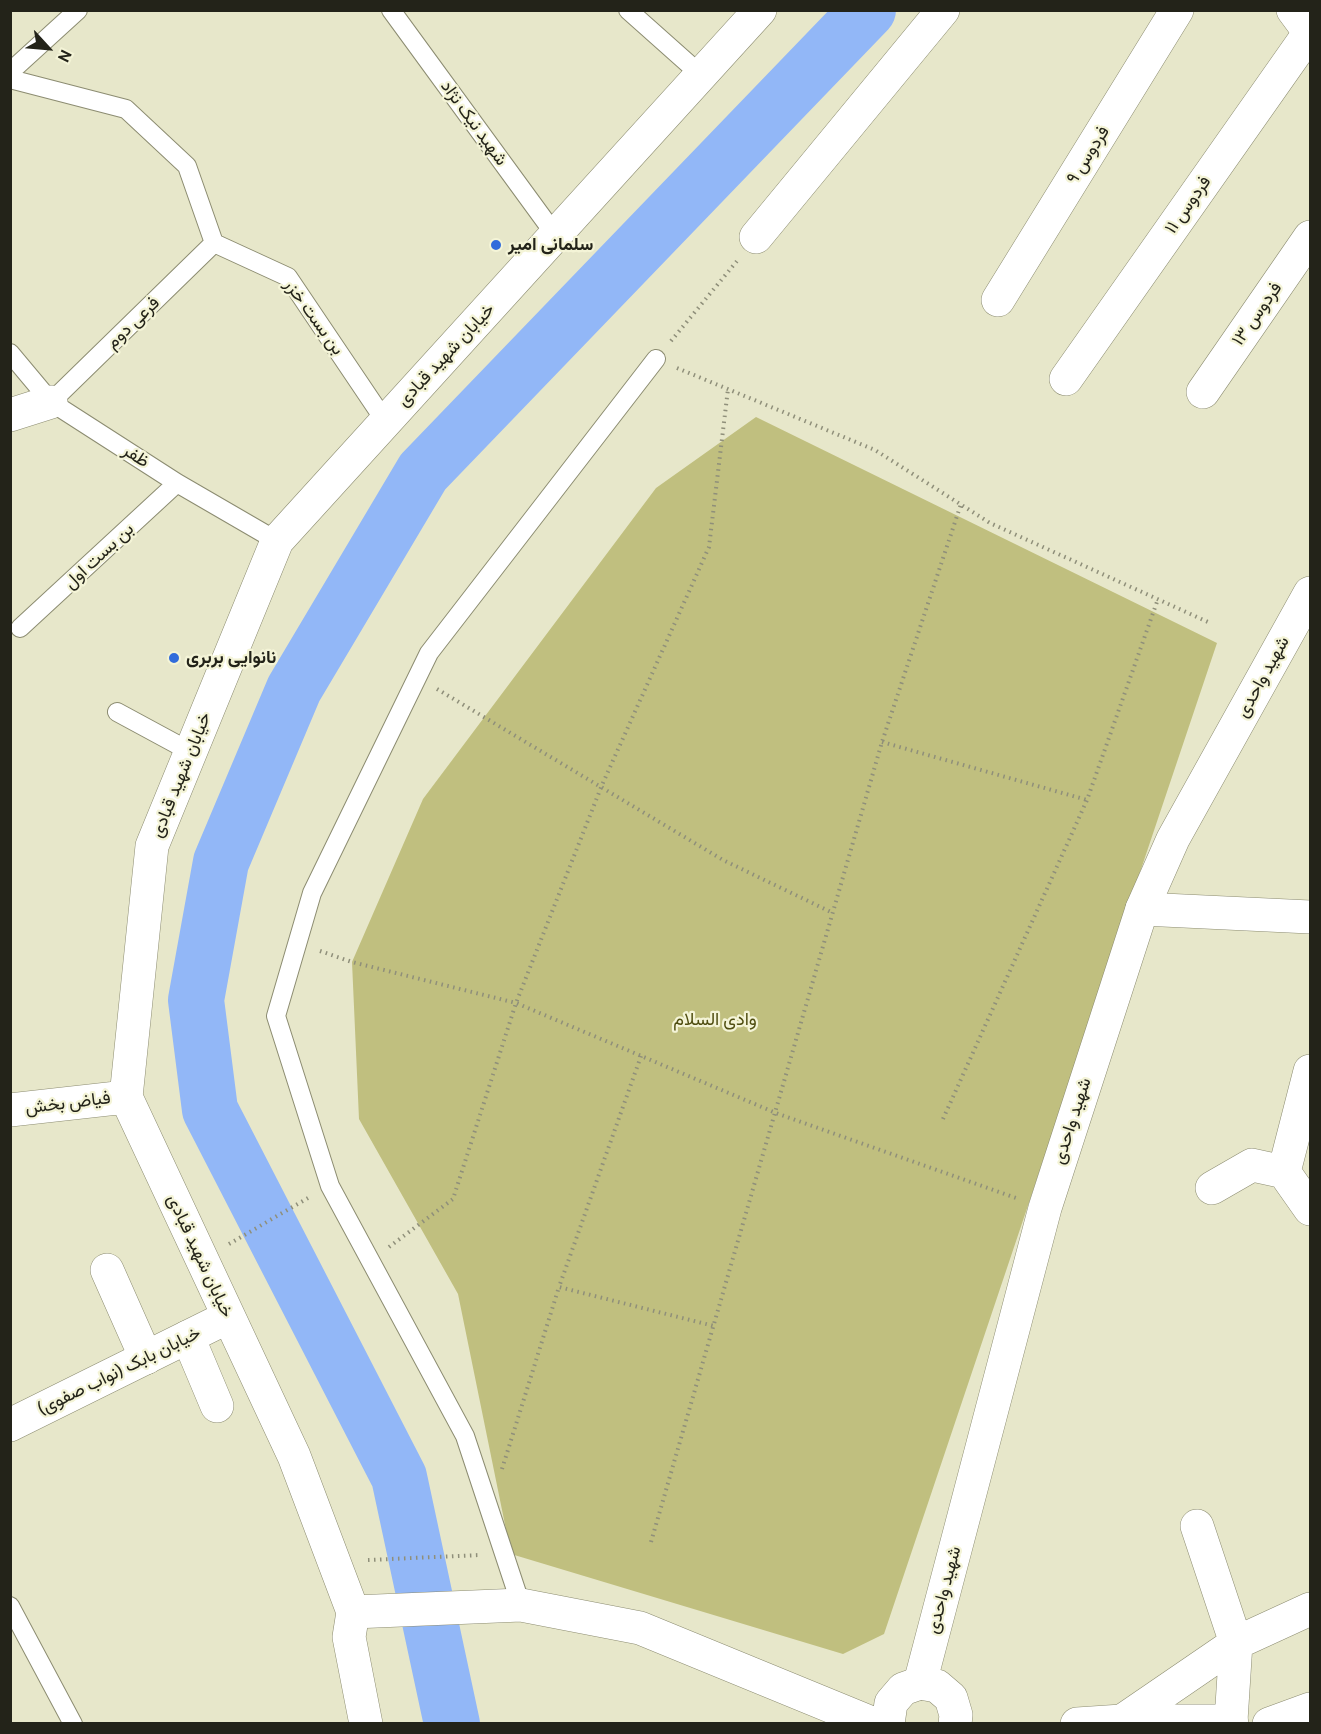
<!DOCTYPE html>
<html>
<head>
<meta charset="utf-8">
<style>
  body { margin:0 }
  #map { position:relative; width:1321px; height:1734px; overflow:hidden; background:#e7e7ca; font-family:Cabin,sans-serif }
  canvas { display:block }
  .frame { position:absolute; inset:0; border:12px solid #232319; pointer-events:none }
  .north { position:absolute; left:18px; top:18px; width:60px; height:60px; -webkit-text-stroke:4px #f4f4d7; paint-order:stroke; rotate:116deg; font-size:16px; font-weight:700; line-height:24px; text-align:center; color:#232319 }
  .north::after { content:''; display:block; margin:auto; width:21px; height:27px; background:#232319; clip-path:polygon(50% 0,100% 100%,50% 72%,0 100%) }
</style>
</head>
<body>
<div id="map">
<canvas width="1321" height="1734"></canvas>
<div class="frame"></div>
<div class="north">N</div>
</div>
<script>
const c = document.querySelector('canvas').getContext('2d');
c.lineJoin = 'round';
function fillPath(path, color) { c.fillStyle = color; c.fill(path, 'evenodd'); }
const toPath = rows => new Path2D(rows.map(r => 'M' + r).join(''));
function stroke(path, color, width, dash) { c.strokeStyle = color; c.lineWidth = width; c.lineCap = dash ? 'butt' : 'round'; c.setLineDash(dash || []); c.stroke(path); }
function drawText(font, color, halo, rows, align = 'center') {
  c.font = font + ' Cabin,Vazirmatn,sans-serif'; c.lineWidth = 4.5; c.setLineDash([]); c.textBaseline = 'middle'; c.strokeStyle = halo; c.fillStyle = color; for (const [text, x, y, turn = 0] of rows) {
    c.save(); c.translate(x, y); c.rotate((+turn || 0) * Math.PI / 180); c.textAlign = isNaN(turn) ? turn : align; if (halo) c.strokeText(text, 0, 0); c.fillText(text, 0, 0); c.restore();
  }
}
const green = toPath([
  [756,417,1217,643,884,1634,843,1654,511,1554,458,1294,359,1119,352,962,423,799,656,488]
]);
const river = toPath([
  [452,1724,399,1477,210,1110,196,1000,221,862,294,689,423,472,868,10]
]);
const path = toPath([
  [671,341,737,261],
  [677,368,875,450,990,523,1208,622],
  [437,689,723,860,833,913],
  [882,742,1087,800],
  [320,951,352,962,516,1003,776,1113,1016,1198],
  [641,1056,559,1287,714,1326],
  [943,1119,1087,800,1158,599],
  [229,1244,308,1198],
  [389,1247,453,1199,516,1003,602,785,709,547,728,389],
  [502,1469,559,1287],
  [651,1542,882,742,961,504],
  [368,1560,480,1555]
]);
const service = toPath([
  [391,10,556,236],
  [628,10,701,75],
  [10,72,78,10],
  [10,79,126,109,187,166,214,243,288,277,385,421],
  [10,353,51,402,177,483,277,541],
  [51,402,214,243],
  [20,628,177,483],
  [117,712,191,752],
  [521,1605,465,1436,330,1186,276,1016,312,893,429,653,656,359],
  [10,1606,73,1724]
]);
const minor = toPath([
  [756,237,943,10],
  [998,300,1177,10],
  [1066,379,1310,32],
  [1203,392,1310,237],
  [10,415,51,402],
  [1142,909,1310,917],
  [1310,1071,1284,1172,1310,1209],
  [10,1110,126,1097],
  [1212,1188,1252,1165,1284,1172],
  [107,1270,146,1358],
  [188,1337,217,1406],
  [1197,1526,1236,1643,1231,1721],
  [353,1612,521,1605,640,1628,874,1724],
  [366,1724,349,1637,353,1612,294,1456,126,1097,152,846,277,541,760,10],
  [888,1724,891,1703,903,1689,920,1683,937,1686,951,1698,956,1715,955,1724],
  [1123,1724,1122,1721,1236,1643,1310,1609],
  [1269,1724,1310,1709]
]);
const tertiary = toPath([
  [1293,10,1310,33],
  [10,1425,228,1317],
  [920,1683,1045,1208,1142,909,1173,839,1310,593],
  [1077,1724,1122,1721,1231,1721,1232,1724]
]);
const markers = [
  [496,245,6,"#316cdb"],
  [174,658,6,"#316cdb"]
];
const streetNames = [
  ["شهید نیک نژاد",474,123,54],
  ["فردوس ۹",1088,155,-58],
  ["فردوس ۱۱",1188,205,-55],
  ["فردوس ۱۳",1257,314,-55],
  ["بن بست خزر",314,317,54],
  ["فرعی دوم",133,323,-44],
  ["خیابان شهید قبادی",446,355,-47],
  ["ظفر",136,456,33],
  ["بن بست اول",99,556,-43],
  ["شهید واحدی",1263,677,-61],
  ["خیابان شهید قبادی",181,775,-68],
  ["فیاض بخش",68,1103,-7],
  ["شهید واحدی",1072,1121,-72],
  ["خیابان شهید قبادی",200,1256,65],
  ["خیابان بابک (نواب صفوی)",119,1371,-26],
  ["شهید واحدی",944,1590,-75]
];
const poiNames = [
  ["سلمانی امیر",508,245],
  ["نانوایی بربری",186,658]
];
const parkNames = [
  ["وادی السلام",715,1020]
];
fillPath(green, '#c0bf7f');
stroke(river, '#92b7f7', 56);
stroke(service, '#8c8c71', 20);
stroke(minor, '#8c8c71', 34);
stroke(tertiary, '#8c8c71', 34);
stroke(path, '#8f8f7a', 4, [1.5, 4.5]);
stroke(service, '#fff', 18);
stroke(minor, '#fff', 33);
stroke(tertiary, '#fff', 33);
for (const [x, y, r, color] of markers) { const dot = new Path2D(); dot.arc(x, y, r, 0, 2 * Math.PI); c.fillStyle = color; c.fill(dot); stroke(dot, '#f4f4d7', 2); }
drawText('18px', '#232319', '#f4f4d7', streetNames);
drawText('bold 18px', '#232319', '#f4f4d7', poiNames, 'left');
drawText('18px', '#504e11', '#f4f4d7', parkNames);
</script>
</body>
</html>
